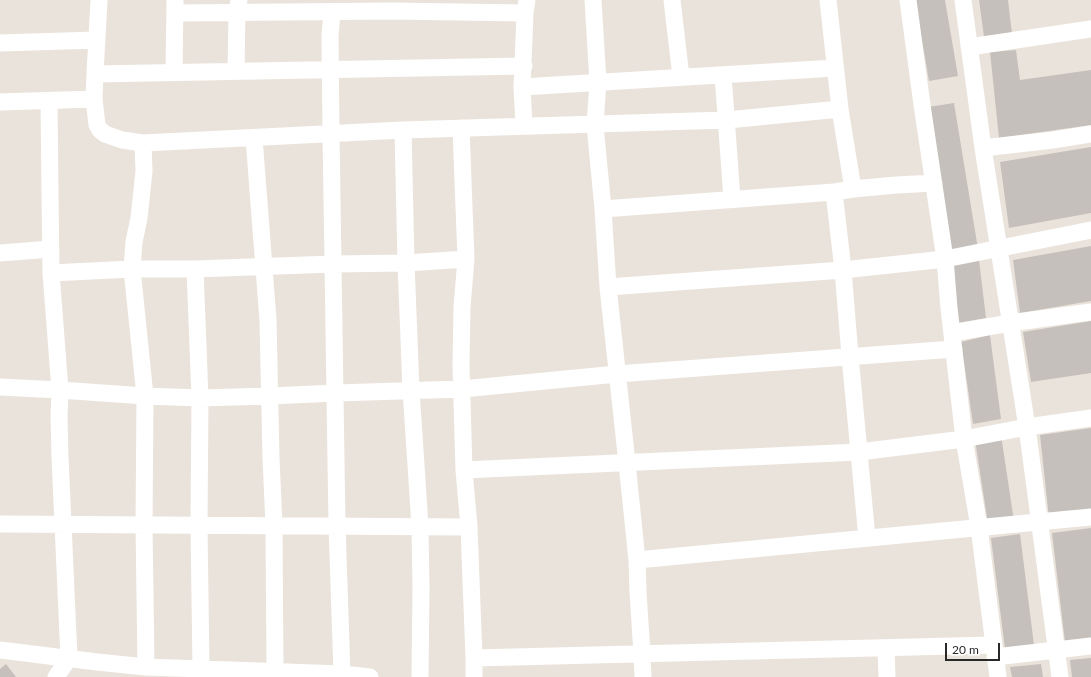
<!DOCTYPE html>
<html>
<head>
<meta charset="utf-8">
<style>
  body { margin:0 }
  #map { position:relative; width:1091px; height:677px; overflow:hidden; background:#eae3db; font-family:Lato,sans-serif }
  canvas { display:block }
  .scale { position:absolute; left:945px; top:643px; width:55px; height:18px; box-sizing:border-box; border:2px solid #282828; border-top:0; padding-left:5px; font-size:12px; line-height:14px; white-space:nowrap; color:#282828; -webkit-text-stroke:3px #fff; paint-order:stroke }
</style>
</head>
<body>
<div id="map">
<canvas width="1091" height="677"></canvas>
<div class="scale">20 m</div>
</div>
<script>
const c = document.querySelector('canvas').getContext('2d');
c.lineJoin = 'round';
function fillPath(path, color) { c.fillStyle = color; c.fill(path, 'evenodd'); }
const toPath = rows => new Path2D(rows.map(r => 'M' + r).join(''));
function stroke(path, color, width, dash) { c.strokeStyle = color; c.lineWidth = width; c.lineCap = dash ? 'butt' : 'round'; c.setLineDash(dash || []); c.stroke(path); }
const building = toPath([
  [915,0,945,0,958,76,929,81],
  [979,0,1008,0,1012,34,984,37],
  [1016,50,1020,80,1091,70,1091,125,999,138,990,52],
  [954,103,978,249,951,253,928,107],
  [1091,147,1091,213,1009,228,1000,162],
  [1091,246,1091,301,1020,313,1013,260],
  [979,260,986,318,957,323,951,264],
  [1091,321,1091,373,1031,382,1023,332],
  [990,335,1001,419,973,424,961,342],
  [1091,428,1091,512,1049,518,1040,435],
  [1001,435,1014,521,988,524,975,440],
  [1091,528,1091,638,1065,642,1052,533],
  [1020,534,1034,645,1005,649,991,538],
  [1091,658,1091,677,1072,677,1070,660],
  [6,664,16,677,0,677,0,669],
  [1041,664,1043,677,1012,677,1010,667]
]);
const street = toPath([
  [99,0,95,74,94,99,97,125,100,130,105,134,122,140,143,143,403,130,727,120,840,109],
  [593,0,598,82,595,125,603,209,608,287,627,463,637,560,638,592,642,654,643,677],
  [672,0,681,77],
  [828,0,840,109,853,189],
  [908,0,922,105,945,259,949,308,964,439,979,527,998,677],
  [963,0,983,148,1027,427,1060,677],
  [332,12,330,36,331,133,337,526,342,674],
  [175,13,392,11,525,13],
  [0,43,97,40],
  [969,47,1091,29],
  [236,71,237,12,239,0],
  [174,72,175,0],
  [95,74,524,66],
  [723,75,732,199],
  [522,87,835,68],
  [49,101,50,192,51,273,60,390,59,417,60,457,69,658,56,677],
  [0,102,94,99],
  [524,126,522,87,525,13,527,0],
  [461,128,466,259,462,307,461,366,464,470,469,527,474,658,474,677],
  [403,130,406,263,411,390,416,465,420,527,421,588,420,677],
  [254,138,268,320,271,458,274,526,275,672],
  [143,143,144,171,139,218,134,242,132,269,145,396,144,525,146,667],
  [983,148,1053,140,1091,134],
  [834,192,843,270,850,356,867,538],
  [603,209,834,192,853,189,896,185,934,183],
  [0,253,51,249],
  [195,269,200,398,199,525,201,669],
  [51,273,132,269,195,269,333,264,406,263,466,259],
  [608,287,843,270,945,259,1091,230],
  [952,333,1010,323,1091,312],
  [0,387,60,390,145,396,200,398,270,396,336,393,462,389,617,374,954,349],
  [464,470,859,452,964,439,1027,427,1091,418],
  [0,524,469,527],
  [637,560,1091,517],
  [886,648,887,677],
  [0,650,97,662,146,667,342,674,370,677],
  [995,657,1091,646],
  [474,658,993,645]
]);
fillPath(building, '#c5c0bb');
stroke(street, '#fff', 17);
</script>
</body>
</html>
